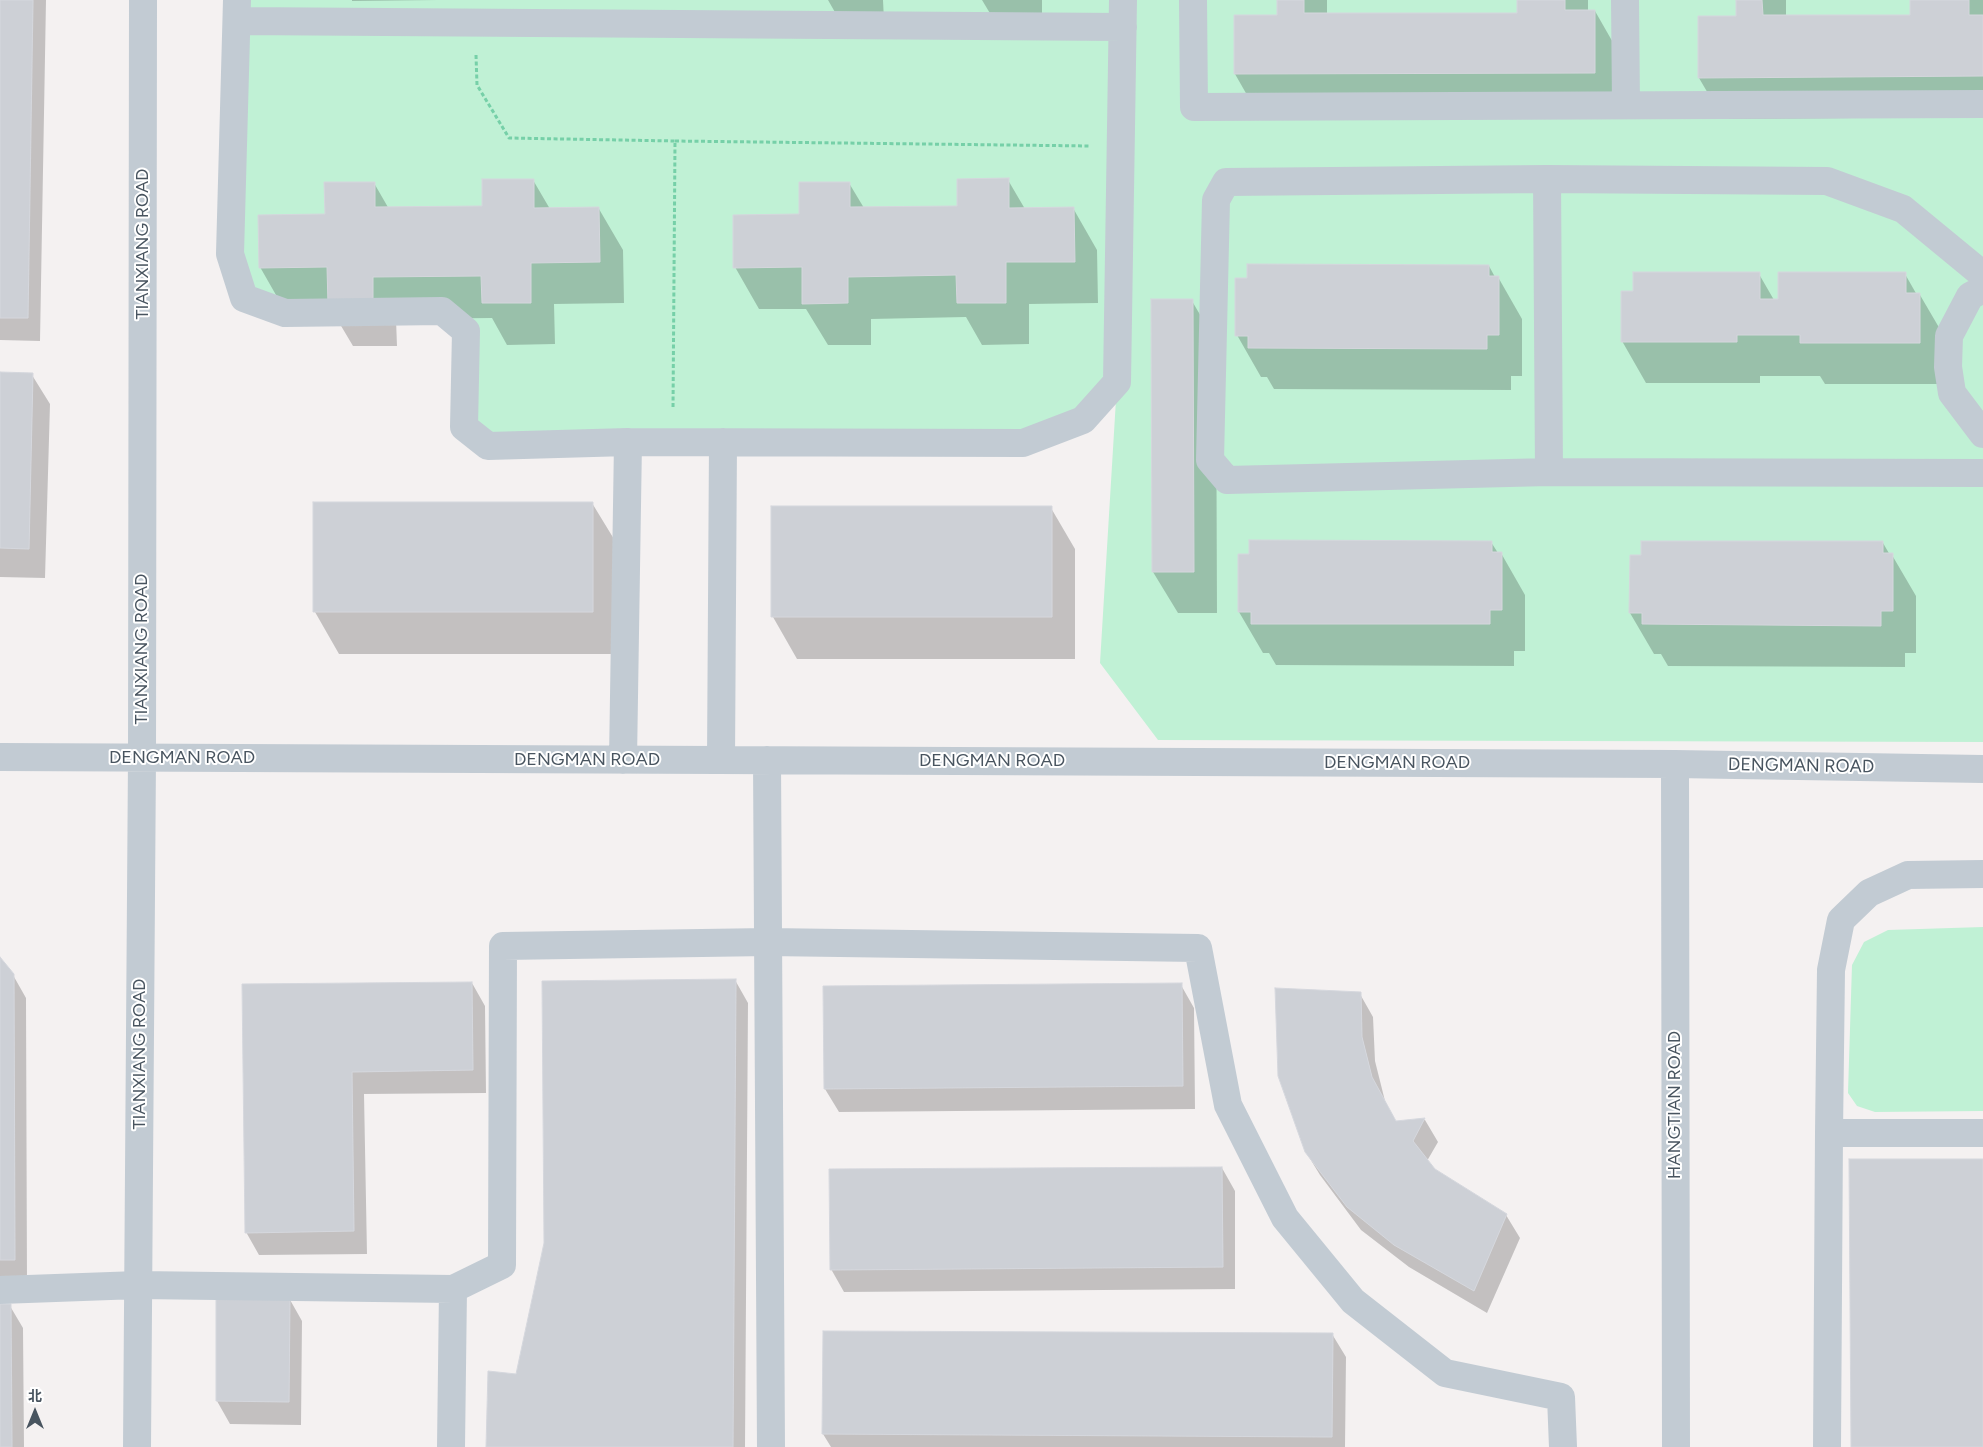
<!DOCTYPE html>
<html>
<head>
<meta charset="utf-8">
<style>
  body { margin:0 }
  #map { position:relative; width:1983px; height:1447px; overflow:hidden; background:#f4f1f1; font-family:Figtree,"Noto Sans SC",sans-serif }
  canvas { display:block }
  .north { position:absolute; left:10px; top:1387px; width:50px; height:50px; -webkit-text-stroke:4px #fff; paint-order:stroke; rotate:0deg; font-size:14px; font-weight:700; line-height:20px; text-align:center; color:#48545f }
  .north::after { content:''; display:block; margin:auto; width:18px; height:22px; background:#48545f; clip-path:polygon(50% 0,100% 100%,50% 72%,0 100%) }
</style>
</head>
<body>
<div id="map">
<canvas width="1983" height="1447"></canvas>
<div class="north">北</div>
</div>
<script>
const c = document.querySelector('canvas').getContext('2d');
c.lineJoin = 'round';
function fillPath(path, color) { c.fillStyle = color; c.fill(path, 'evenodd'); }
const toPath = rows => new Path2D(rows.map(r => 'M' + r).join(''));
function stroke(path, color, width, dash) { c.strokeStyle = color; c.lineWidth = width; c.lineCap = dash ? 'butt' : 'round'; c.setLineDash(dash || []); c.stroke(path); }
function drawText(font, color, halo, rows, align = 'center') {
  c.font = font + ' Figtree,sans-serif'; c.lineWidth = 4; c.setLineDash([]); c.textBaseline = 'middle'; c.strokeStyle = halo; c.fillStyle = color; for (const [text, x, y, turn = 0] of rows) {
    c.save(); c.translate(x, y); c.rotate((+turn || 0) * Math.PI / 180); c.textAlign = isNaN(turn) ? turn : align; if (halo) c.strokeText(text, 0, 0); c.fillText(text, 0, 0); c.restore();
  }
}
const green = toPath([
  [231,0,1983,0,1983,742,1158,740,1100,663,1117,383,1023,443,488,446,464,427,466,331,442,311,244,298],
  [1983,927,1983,1111,1875,1112,1857,1106,1848,1093,1852,965,1864,942,1888,930]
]);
const shadow = toPath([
  [0,0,46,0,40,341,0,340],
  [352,0,438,0,352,1],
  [828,0,883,0,884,20,840,21],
  [982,0,1042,0,1042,19,994,20],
  [1278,0,1327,0,1327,14,1518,14,1518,0,1588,0,1588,11,1595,11,1619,53,1619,115,1259,116,1235,74,1235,16,1278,16],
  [1737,0,1786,0,1786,17,1911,16,1911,0,1983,0,1983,117,1723,119,1699,78,1737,17],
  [533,180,550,209,599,209,623,250,624,303,554,304,555,344,507,345,492,318,396,319,397,346,353,346,331,309,284,309,260,267,326,215,374,183,389,209,484,207],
  [1008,180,1025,209,1073,208,1097,250,1098,303,1029,304,1029,344,982,345,966,317,871,319,871,345,828,345,806,309,759,309,735,267,801,215,849,183,864,208,959,207],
  [1489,266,1495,277,1498,277,1522,319,1522,376,1511,376,1511,390,1274,389,1267,377,1261,377,1237,335],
  [1759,274,1774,300,1905,274,1917,295,1920,295,1944,336,1944,384,1825,384,1820,376,1760,376,1760,383,1646,383,1622,341,1634,292],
  [1192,301,1216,342,1217,613,1178,613,1153,572],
  [0,374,32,375,50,404,45,578,0,577],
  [315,503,592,503,617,544,617,654,339,654,315,612],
  [1051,508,1075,549,1075,659,797,659,773,617],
  [1491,542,1498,553,1501,553,1525,595,1525,651,1514,651,1514,666,1276,665,1269,653,1263,653,1239,612],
  [1883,543,1890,555,1892,555,1916,596,1916,653,1905,653,1905,667,1668,666,1661,654,1654,654,1630,613],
  [0,959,13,975,26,998,27,1282,0,1282],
  [735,980,748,1003,745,1447,488,1447,517,1375],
  [472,983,485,1006,486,1093,364,1094,367,1254,259,1255,246,1232,244,985],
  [1181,985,1194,1008,1195,1109,839,1112,825,1089],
  [1360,994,1373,1017,1375,1061,1385,1101,1396,1122,1425,1120,1438,1142,1427,1161,1434,1170,1506,1215,1520,1238,1487,1313,1409,1267,1361,1230,1320,1175,1306,1152],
  [1222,1168,1235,1191,1235,1289,844,1292,831,1269],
  [218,1298,289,1298,302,1321,301,1425,230,1424,217,1401],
  [0,1306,10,1306,23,1328,24,1447,0,1447],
  [1332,1334,1346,1357,1345,1447,831,1447,823,1434]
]);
const building = toPath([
  [0,0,33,0,28,318,0,318,0,0],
  [1277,0,1304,0,1304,13,1517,13,1517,0,1565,0,1565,10,1595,10,1595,73,1234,74,1234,15,1277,15,1277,0],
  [1736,0,1762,0,1763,15,1910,15,1910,0,1969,0,1969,15,1983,15,1983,76,1698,78,1698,16,1736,16,1736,0],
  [1009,178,1009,208,1074,207,1075,262,1006,262,1006,303,957,303,956,275,848,277,848,303,802,304,802,267,733,268,733,215,799,214,799,182,850,182,850,207,957,206,957,179,1009,178],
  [482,179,534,179,534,208,599,207,600,262,531,263,531,303,482,303,481,276,373,277,373,304,328,305,327,267,259,268,258,215,325,214,324,182,375,182,375,207,482,206,482,179],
  [1247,264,1489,265,1489,276,1499,276,1499,335,1487,335,1487,349,1248,348,1248,336,1235,336,1235,278,1247,278,1247,264],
  [1633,272,1760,272,1760,299,1778,299,1778,272,1906,272,1906,293,1920,293,1920,343,1800,343,1800,335,1737,335,1737,342,1621,342,1621,291,1633,291,1633,272],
  [1151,299,1193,299,1194,572,1152,572,1151,299],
  [0,372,33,373,29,549,0,548,0,372],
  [313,502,593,502,593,612,313,612,313,502],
  [771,506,1052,506,1052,617,771,617,771,506],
  [1249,540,1492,541,1492,552,1502,552,1502,610,1490,610,1490,624,1251,624,1251,612,1238,612,1238,554,1249,554,1249,540],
  [1641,541,1883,541,1883,553,1893,553,1893,611,1881,611,1881,626,1642,624,1642,613,1629,613,1630,555,1641,555,1641,541],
  [0,957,14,974,15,1260,0,1260,0,957],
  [736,979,733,1447,486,1447,488,1371,516,1374,544,1243,542,981,736,979],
  [472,982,473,1070,352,1072,354,1231,245,1233,242,984,472,982],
  [1182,983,1183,1086,824,1089,823,986,1182,983],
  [1275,988,1361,992,1362,1037,1372,1077,1396,1121,1425,1118,1413,1141,1435,1169,1507,1214,1474,1291,1394,1245,1347,1207,1305,1152,1278,1076,1275,988],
  [1849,1159,1983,1159,1983,1447,1851,1447,1849,1159],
  [1222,1167,1223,1267,830,1270,829,1169,1222,1167],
  [216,1297,290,1297,289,1402,216,1401,216,1297],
  [0,1304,11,1304,12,1447,0,1447,0,1304],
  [823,1331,1333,1333,1332,1437,822,1434,823,1331]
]);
const path = toPath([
  [476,55,477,85,509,138,675,141,673,409],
  [675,141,1090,146]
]);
const minor = toPath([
  [237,0,230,254,244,298,285,313,442,311,466,331,464,427,488,446,628,442,1023,443,1083,420,1117,382,1123,0],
  [1193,0,1194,107,1983,104],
  [1625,0,1626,105],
  [238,21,1123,27],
  [1547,179,1549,472,1983,473],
  [1983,289,1970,296,1949,336,1948,367,1952,393,1983,434],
  [1549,472,1227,480,1210,460,1216,200,1226,182,1547,179,1827,181,1903,209,1983,275],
  [0,757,1675,764,1983,769],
  [623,760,628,442],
  [721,760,723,442],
  [767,760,771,1447],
  [1675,764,1676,1447],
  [1829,1133,1831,970,1841,920,1869,893,1908,875,1983,874],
  [453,1289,502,1265,503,946,768,942,1198,948,1228,1105,1285,1218,1353,1301,1445,1373,1561,1397,1563,1447],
  [0,1290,138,1285,453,1289,451,1447],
  [137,1447,142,757,143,0],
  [1827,1447,1829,1133,1983,1133]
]);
const streetNames = [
  ["TIANXIANG ROAD",143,244,-90],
  ["TIANXIANG ROAD",142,649,-90],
  ["DENGMAN ROAD",182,758],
  ["DENGMAN ROAD",587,760],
  ["DENGMAN ROAD",992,761],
  ["DENGMAN ROAD",1397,763],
  ["DENGMAN ROAD",1801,766,1],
  ["TIANXIANG ROAD",140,1054,-90],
  ["HANGTIAN ROAD",1675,1105,-90]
];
fillPath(green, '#c0f1d5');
fillPath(shadow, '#0003');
fillPath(building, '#cdd0d6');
stroke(building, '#d5d7dd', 1);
stroke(path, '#76d0a8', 3, [4, 2.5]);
stroke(minor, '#c2cbd3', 28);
drawText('18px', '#48545f', '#fff', streetNames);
</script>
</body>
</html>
